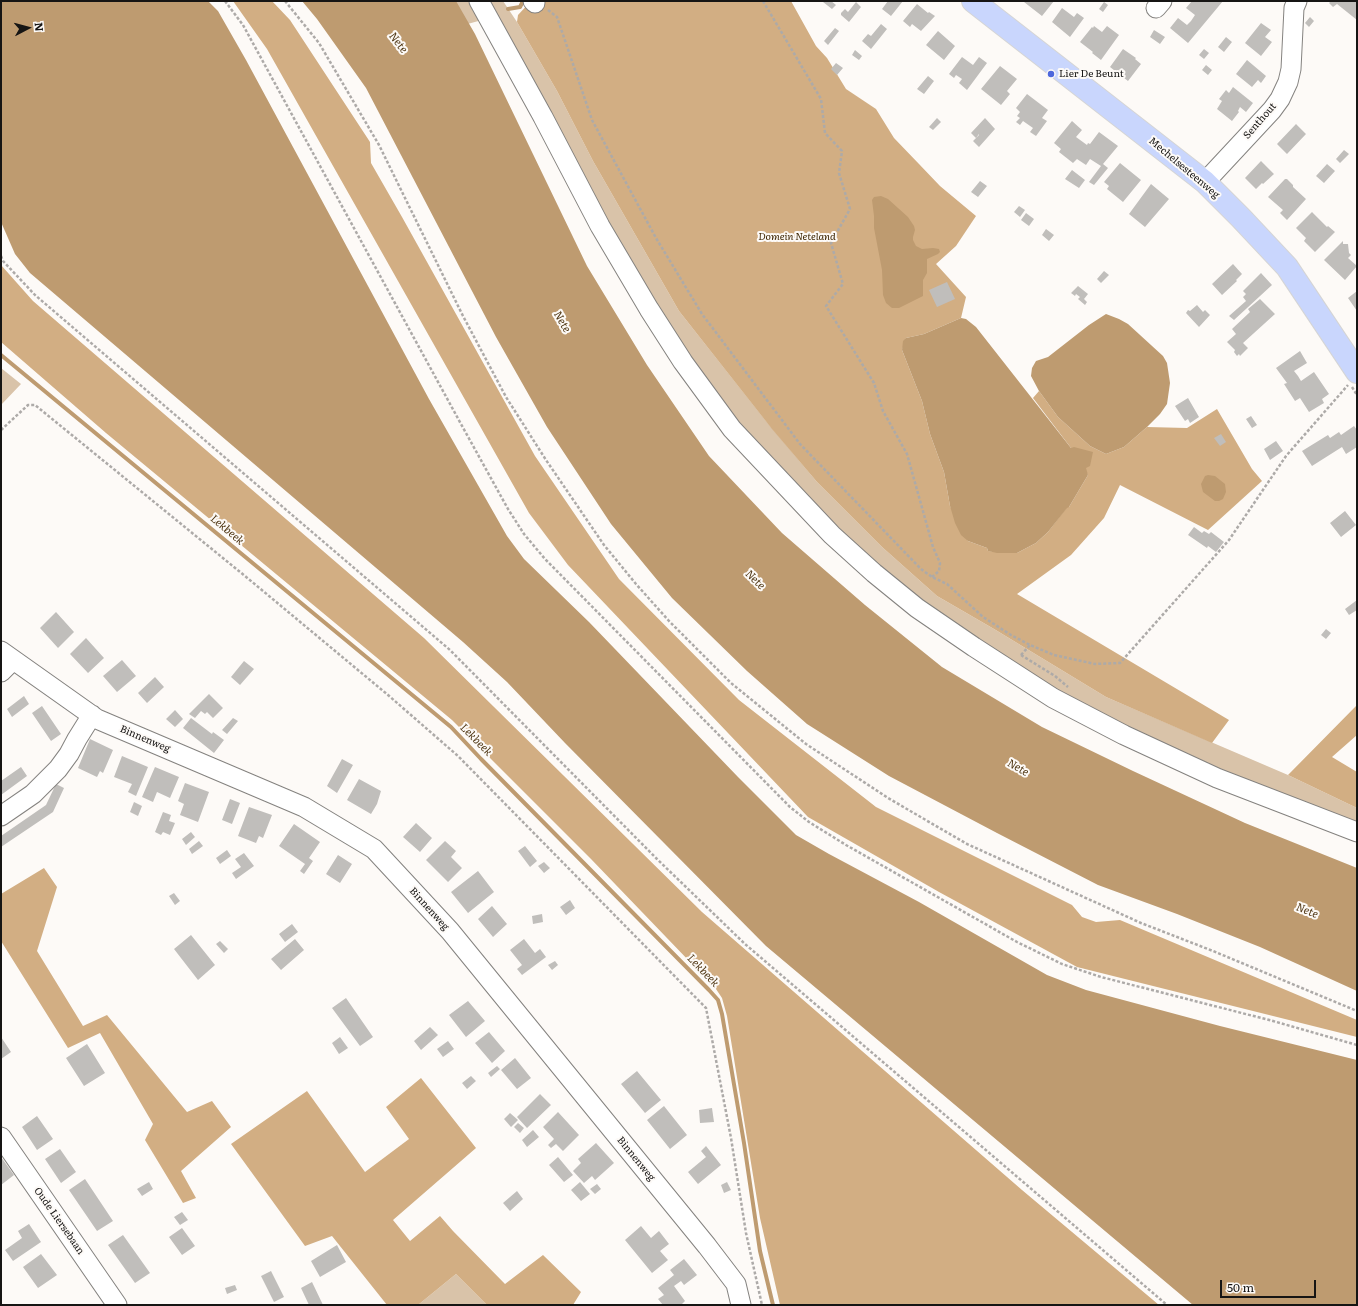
<!DOCTYPE html>
<html>
<head>
<meta charset="utf-8">
<style>
  body { margin:0 }
  #map { position:relative; width:1358px; height:1306px; overflow:hidden; background:#fdfaf7; font-family:Literata,serif }
  canvas { display:block }
  .frame { position:absolute; inset:0; border:2px solid #161514; pointer-events:none }
  .north { position:absolute; left:8px; top:8px; width:40px; height:40px; -webkit-text-stroke:3px #fdfaf7; paint-order:stroke; rotate:84deg; font-size:11px; font-weight:700; line-height:16px; text-align:center; color:#161514 }
  .north::after { content:''; display:block; margin:auto; width:14px; height:18px; background:#161514; clip-path:polygon(50% 0,100% 100%,50% 72%,0 100%) }
  .scale { position:absolute; left:1220px; top:1280px; width:96px; height:18px; box-sizing:border-box; border:2px solid #161514; border-top:0; padding-left:5px; font-size:12px; line-height:14px; white-space:nowrap; color:#161514; -webkit-text-stroke:3px #fdfaf7; paint-order:stroke }
</style>
</head>
<body>
<div id="map">
<canvas width="1358" height="1306"></canvas>
<div class="frame"></div>
<div class="north">N</div>
<div class="scale">50 m</div>
</div>
<script>
const c = document.querySelector('canvas').getContext('2d');
c.lineJoin = 'round';
function fillPath(path, color) { c.fillStyle = color; c.fill(path, 'evenodd'); }
const toPath = rows => new Path2D(rows.map(r => 'M' + r).join(''));
function stroke(path, color, width, dash) { c.strokeStyle = color; c.lineWidth = width; c.lineCap = dash ? 'butt' : 'round'; c.setLineDash(dash || []); c.stroke(path); }
function drawText(font, color, halo, rows, align = 'center') {
  c.font = font + ' Literata,serif'; c.lineWidth = 4; c.setLineDash([]); c.textBaseline = 'middle'; c.strokeStyle = halo; c.fillStyle = color; for (const [text, x, y, turn = 0] of rows) {
    c.save(); c.translate(x, y); c.rotate((+turn || 0) * Math.PI / 180); c.textAlign = isNaN(turn) ? turn : align; if (halo) c.strokeText(text, 0, 0); c.fillText(text, 0, 0); c.restore();
  }
}
const green = toPath([
  [449,1,469,1,482,20,464,25],
  [485,1,503,1,517,22,557,91,593,161,679,311,766,421,817,482,882,547,937,596,994,629,1106,697,1288,775,1357,808,1357,827,1273,793,1080,706,957,630,869,562,796,491,717,398,666,327],
  [1,368,21,384,1,405],
  [456,1274,487,1305,418,1305]
]);
const forest = toPath([
  [233,1,272,1,290,20,370,142,371,163,402,217,535,456,619,579,739,700,876,807,1072,905,1082,917,1096,922,1120,920,1357,1020,1357,1037,1077,967,939,892,808,817,568,565,529,513,267,49],
  [531,1,791,1,816,46,827,58,846,89,876,109,894,138,919,164,940,186,976,216,956,246,936,264,966,297,961,318,924,334,906,338,902,350,922,401,930,434,944,472,950,506,968,541,987,548,988,551,1008,553,1017,553,1036,543,1048,532,1067,507,1069,507,1088,475,1071,448,1033,398,1039,391,1058,417,1090,446,1106,454,1124,447,1147,427,1187,428,1217,409,1252,469,1262,481,1208,530,1120,485,1104,518,1071,555,1017,594,1229,720,1212,743,1106,697,994,629,937,596,882,547,817,482,772,429,679,311,593,161,557,91,517,22,518,15],
  [1,265,33,301,424,638,702,912,1022,1190,1159,1305,780,1305,760,1218,727,1016,722,998,716,989,591,859,452,720,106,433,1,342],
  [1357,705,1357,735,1332,757,1357,772,1357,808,1288,775],
  [44,868,57,887,37,951,83,1026,107,1015,187,1112,212,1101,231,1127,181,1171,196,1198,183,1203,145,1140,153,1124,100,1033,68,1048,1,941,1,894],
  [421,1078,476,1148,393,1220,410,1241,440,1216,453,1231,505,1284,543,1255,581,1292,573,1305,487,1305,456,1274,418,1305,387,1305,332,1236,305,1246,231,1144,307,1091,365,1172,409,1139,386,1107]
]);
const water = toPath([
  [1,1,208,1,218,11,246,60,429,399,507,536,524,559,589,622,738,777,796,835,829,854,919,902,1047,975,1086,990,1220,1026,1357,1060,1357,1305,1193,1305,766,946,565,743,507,682,463,642,30,273,15,254,1,222],
  [302,1,456,1,475,34,587,266,647,365,709,456,782,533,865,605,942,667,1042,727,1133,771,1245,823,1357,868,1357,991,1260,947,1177,914,1098,885,997,833,889,776,807,724,747,671,672,598,611,524,547,427,496,337,366,88,317,19],
  [881,196,888,199,908,217,914,226,915,230,913,237,913,240,916,246,922,249,933,248,939,249,940,252,938,254,927,259,927,273,923,280,923,296,899,308,892,308,886,303,883,295,882,270,874,228,874,216,872,200,874,197],
  [1106,314,1119,319,1128,324,1163,356,1167,363,1170,383,1167,404,1160,414,1147,427,1124,447,1106,454,1090,446,1058,417,1039,391,1031,376,1032,368,1036,361,1048,357,1089,325],
  [961,318,966,319,976,327,1071,448,1074,447,1093,452,1090,466,1086,468,1088,475,1069,507,1067,508,1048,532,1036,543,1017,553,997,553,988,551,987,548,968,541,961,535,955,523,950,506,944,472,930,434,922,401,902,350,903,341,906,338,924,334],
  [1208,475,1215,476,1225,484,1226,492,1223,499,1219,501,1215,501,1203,492,1201,484,1205,476]
]);
const stream = toPath([
  [508,9,520,7,523,1],
  [1,355,451,727,481,759,709,990,718,1000,722,1014,744,1143,760,1251,773,1305]
]);
const building = toPath([
  [824,1,831,1,836,5,832,9,823,2],
  [888,1,903,1,891,16,882,9],
  [1025,1,1054,1,1042,16,1024,2],
  [1192,1,1223,1,1188,43,1170,28,1178,18,1187,25,1191,21,1195,15,1186,8],
  [1331,1,1357,1,1357,20,1337,4,1333,7,1329,3],
  [856,2,861,7,849,22,841,15,841,13,845,9,848,12],
  [1104,2,1108,5,1103,12,1099,9],
  [917,4,928,13,929,12,935,16,921,31,912,24,910,27,903,21],
  [1062,8,1074,17,1077,13,1084,18,1070,37,1052,22],
  [1310,17,1314,21,1309,27,1305,23],
  [1261,23,1271,30,1265,37,1272,42,1261,56,1245,43],
  [881,24,887,29,871,49,862,41,868,34,871,36],
  [1094,26,1102,32,1107,26,1119,35,1101,60,1092,53,1093,52,1080,42,1092,27,1093,28],
  [835,28,839,31,828,45,824,41],
  [1154,30,1165,37,1160,44,1150,37],
  [938,31,955,46,944,60,926,45],
  [1226,37,1232,42,1224,52,1218,47],
  [1123,49,1136,58,1135,59,1141,64,1128,81,1110,67],
  [1204,49,1209,53,1204,59,1199,55],
  [855,50,862,56,859,60,852,55],
  [962,57,973,65,979,57,987,63,967,90,959,83,962,79,956,75,954,78,949,74],
  [1247,60,1266,76,1261,83,1258,80,1252,87,1236,74],
  [836,63,843,68,837,75,831,69],
  [1206,65,1212,70,1208,75,1202,70],
  [1000,66,1017,79,1007,91,1010,94,1001,105,981,89],
  [928,76,934,81,924,94,917,89],
  [1233,87,1253,103,1246,112,1240,107,1238,111,1239,112,1232,121,1217,109,1222,101,1219,99,1226,90,1229,93],
  [1027,94,1048,110,1042,118,1047,121,1036,136,1030,132,1033,128,1023,121,1020,125,1016,122,1020,118,1017,116,1020,112,1016,108],
  [937,118,941,122,933,130,929,127],
  [985,118,995,129,979,147,973,141,979,135,979,134,976,138,971,133],
  [1072,121,1082,130,1076,137,1087,145,1088,143,1090,144,1099,132,1118,146,1103,164,1108,168,1094,185,1089,182,1101,166,1090,159,1086,165,1077,159,1073,163,1059,152,1061,149,1054,143],
  [1296,124,1306,134,1287,154,1277,144],
  [1344,150,1349,154,1340,163,1336,159],
  [1261,161,1274,174,1263,184,1262,183,1256,189,1245,178],
  [1120,163,1141,180,1123,202,1107,189,1109,186,1104,182],
  [1327,164,1335,171,1324,183,1316,176],
  [1072,170,1085,180,1079,188,1065,179],
  [1285,179,1287,179,1293,185,1293,187,1306,199,1287,220,1280,213,1283,210,1268,197],
  [980,181,987,186,978,197,971,192],
  [1151,184,1169,199,1145,227,1129,214],
  [1019,206,1025,210,1020,217,1014,212],
  [1312,212,1327,227,1328,226,1335,232,1315,252,1304,241,1306,238,1296,228],
  [1026,213,1034,219,1029,226,1021,220],
  [1046,229,1054,235,1049,241,1042,235],
  [1343,241,1343,244,1348,244,1349,253,1351,255,1348,258,1357,266,1345,280,1324,260],
  [1233,264,1242,274,1236,280,1237,281,1222,295,1212,284],
  [1104,271,1109,275,1101,283,1097,279],
  [1261,273,1272,285,1234,320,1229,316,1246,301,1243,297,1246,294,1243,291],
  [947,282,955,299,937,307,929,290],
  [1078,286,1088,294,1084,299,1087,302,1085,305,1078,299,1080,297,1076,294,1075,296,1071,293],
  [1357,291,1357,311,1348,298],
  [1260,299,1275,314,1243,343,1248,348,1240,356,1239,354,1237,356,1234,352,1235,350,1227,342,1236,334,1232,329,1250,312,1248,309],
  [1197,305,1203,312,1205,310,1210,315,1199,327,1186,313,1188,310,1190,311],
  [1300,351,1307,363,1294,371,1298,376,1301,381,1314,372,1329,394,1322,399,1324,403,1309,412,1300,398,1295,401,1284,384,1287,383,1276,368],
  [1188,398,1199,417,1190,423,1188,419,1185,421,1175,406],
  [1251,416,1257,425,1252,428,1246,419],
  [1354,426,1357,430,1357,442,1356,443,1357,447,1346,454,1342,447,1312,466,1302,451,1328,435,1330,438,1339,432,1341,435],
  [1221,434,1226,442,1220,446,1214,438],
  [1276,441,1283,451,1270,460,1264,449],
  [1345,511,1356,525,1341,537,1330,523],
  [1194,527,1202,533,1204,531,1209,534,1211,532,1224,542,1216,552,1208,546,1207,548,1188,535],
  [1357,600,1357,610,1349,615,1345,609],
  [56,612,74,632,58,648,40,628],
  [1326,629,1331,633,1326,639,1321,635],
  [86,638,104,658,88,673,70,654],
  [122,660,136,676,117,692,103,676],
  [244,661,254,669,240,685,231,677],
  [155,677,164,687,147,703,138,693],
  [209,694,223,708,213,718,207,712,205,714,201,711,195,718,189,714],
  [24,696,29,704,12,717,7,709],
  [42,706,61,734,51,741,32,713],
  [175,710,183,719,175,727,166,719],
  [191,718,212,734,213,732,224,740,214,753,183,728],
  [233,718,238,721,227,734,222,730],
  [90,739,113,750,103,773,100,771,97,777,78,768],
  [122,756,148,767,136,796,128,792,132,784,114,777],
  [342,759,353,765,337,793,327,786],
  [21,767,27,776,1,795,1,781],
  [155,767,179,777,170,798,157,792,153,802,142,797],
  [359,779,381,791,377,804,371,814,347,800],
  [185,783,209,792,198,822,180,815,184,804,178,801],
  [56,784,64,788,53,812,1,847,1,836,46,805],
  [230,799,240,803,232,824,222,820],
  [134,802,142,806,138,816,130,812],
  [249,807,272,815,263,838,259,836,256,843,238,836],
  [163,812,171,815,169,821,175,823,170,835,163,832,161,835,155,832],
  [416,823,432,838,420,852,403,837],
  [294,824,320,842,309,858,313,861,304,874,300,871,305,864,279,846],
  [191,832,195,837,186,845,182,839],
  [199,841,203,846,192,854,189,849],
  [445,841,456,851,451,857,462,868,448,882,426,860],
  [525,846,537,861,530,867,518,851],
  [227,850,231,856,220,864,216,858],
  [244,853,254,866,236,879,232,873,241,867,235,859],
  [338,855,352,864,340,883,326,874],
  [544,862,550,868,544,873,538,866],
  [478,871,494,892,468,913,451,892],
  [174,893,180,901,175,905,169,896],
  [570,900,575,908,566,915,560,907],
  [492,906,507,924,493,937,478,919],
  [542,914,543,922,533,924,532,916],
  [292,924,298,932,285,942,279,934],
  [191,935,215,965,198,980,174,949],
  [295,939,304,950,281,970,271,959],
  [524,939,535,953,540,949,546,957,522,975,517,969,522,965,510,950],
  [220,941,228,949,224,953,216,944],
  [555,961,558,965,552,970,548,965],
  [346,998,373,1037,360,1046,332,1008],
  [468,1001,485,1021,466,1037,449,1015],
  [430,1027,438,1035,421,1050,414,1041],
  [489,1032,505,1051,492,1063,475,1043],
  [1,1037,11,1052,1,1059],
  [340,1037,348,1048,339,1054,332,1043],
  [448,1041,454,1049,443,1057,437,1049],
  [87,1044,105,1073,84,1086,66,1058],
  [515,1058,531,1078,517,1089,501,1070],
  [497,1066,500,1069,491,1077,488,1073],
  [637,1071,661,1100,645,1113,621,1084],
  [471,1076,476,1081,467,1089,462,1083],
  [540,1094,551,1105,527,1128,517,1117],
  [664,1106,687,1135,670,1149,647,1120],
  [712,1108,714,1122,700,1123,699,1110],
  [558,1112,579,1135,563,1151,556,1144,551,1148,548,1145,554,1139,543,1127],
  [510,1113,518,1120,511,1127,504,1119],
  [37,1116,53,1139,37,1150,22,1127],
  [518,1123,524,1128,520,1133,514,1127],
  [533,1130,539,1137,527,1147,522,1140],
  [596,1143,614,1163,595,1180,592,1176,584,1183,573,1171,581,1163,578,1159],
  [706,1146,721,1165,698,1184,688,1172,706,1157,701,1151],
  [60,1149,76,1172,61,1183,45,1159],
  [1,1157,14,1175,1,1185],
  [558,1157,573,1175,564,1182,549,1165],
  [85,1179,113,1221,97,1231,69,1190],
  [149,1182,153,1189,142,1196,137,1189],
  [580,1182,590,1194,581,1201,571,1190],
  [727,1182,731,1190,724,1193,721,1185],
  [597,1184,601,1189,595,1194,590,1189],
  [517,1191,523,1199,510,1211,503,1203],
  [182,1212,188,1220,180,1225,174,1217],
  [29,1224,41,1242,13,1261,5,1250,22,1238,18,1231],
  [641,1226,651,1238,659,1231,669,1244,660,1251,668,1260,652,1273,625,1240],
  [182,1228,195,1246,182,1255,169,1237],
  [123,1235,150,1273,135,1283,108,1245],
  [337,1245,346,1262,320,1277,311,1261],
  [41,1254,57,1275,38,1288,23,1267],
  [684,1259,697,1275,684,1285,681,1281,674,1286,685,1301,681,1305,663,1305,658,1299,664,1295,658,1288,674,1275,670,1270],
  [271,1271,284,1297,274,1302,261,1276],
  [312,1282,323,1305,309,1305,301,1288],
  [235,1285,237,1290,227,1294,225,1288]
]);
const path = toPath([
  [225,1,243,25,461,424,508,509,524,534,545,559,790,807,809,822,846,845,1017,942,1062,964,1101,977,1273,1021,1357,1045],
  [285,1,319,43,379,145,463,316,506,397,546,460,604,545,636,584,669,621,731,683,806,744,888,798,967,844,1141,923,1213,951,1357,1011],
  [763,1,821,99,825,133,842,151,839,173,850,209,831,243,843,284,826,306,874,383,883,411,907,454,933,547,940,563,939,571,932,577],
  [548,10,557,17,592,120,656,238,702,314,800,444,921,569,932,577,947,584,983,617,1011,635,1030,645,1054,655,1095,664,1120,663,1229,540,1286,456,1348,385],
  [1,256,3,261,35,295,450,650,657,859,745,944,1167,1305],
  [1352,387,1357,395],
  [1,430,28,405,35,405,245,576,388,695,458,756,706,1008,731,1138,746,1233,762,1305],
  [1021,655,1055,676,1068,687],
  [1021,655,1030,645]
]);
const minor = toPath([
  [479,1,543,117,600,226,649,309,683,362,732,429,832,535,874,573,917,608,974,647,1053,698,1124,735,1217,778,1357,832],
  [533,1,535,3],
  [1156,8,1162,1],
  [1205,182,1272,110,1280,99,1288,82,1291,69,1294,8,1297,1],
  [1,651,97,719,304,807,374,849,450,931,707,1246,736,1284,741,1305],
  [1,672,13,660],
  [1,816,33,794,58,769,69,754,77,739,92,715],
  [1,1137,117,1305]
]);
const major = toPath([
  [973,1,1205,182,1241,218,1287,267,1357,372]
]);
const markers = [
  [1051,74,4,"#4d67dc"]
];
const poiNames = [
  ["Lier De Beunt",1059,74]
];
const streetNames = [
  ["Senthout",1260,121,-49],
  ["Mechelsesteenweg",1184,168,40],
  ["Binnenweg",145,739,23],
  ["Binnenweg",429,909,48],
  ["Binnenweg",636,1159,51],
  ["Oude Liersebaan",59,1221,55]
];
const parkNames = [
  ["Domein Neteland",797,237]
];
const waterNames = [
  ["Nete",398,43,52],
  ["Nete",562,322,60],
  ["Lekbeek",227,530,40],
  ["Nete",755,580,44],
  ["Lekbeek",476,740,45],
  ["Nete",1018,768,30],
  ["Nete",1307,911,22],
  ["Lekbeek",703,971,46]
];
fillPath(green, '#d9c3a9');
fillPath(forest, '#d2ae83');
fillPath(water, '#be9b70');
stroke(stream, '#be9b70', 4);
fillPath(building, '#c0bebb');
stroke(minor, '#84827f', 21);
stroke(major, '#d5d5d5', 24);
stroke(path, '#adaaa8', 2.5, [3, 2]);
stroke(minor, '#fff', 19);
stroke(major, '#c9d6fd', 22);
for (const [x, y, r, color] of markers) { const dot = new Path2D(); dot.arc(x, y, r, 0, 2 * Math.PI); c.fillStyle = color; c.fill(dot); stroke(dot, '#fdfaf7', 1.5); }
drawText('10px', '#161514', '#fdfaf7', poiNames, 'left');
drawText('10px', '#161514', '#fdfaf7', streetNames);
drawText('italic 10px', '#3c2400', '#fdfaf7', parkNames);
drawText('italic 11px', '#4f3613', '#fdfaf7', waterNames);
</script>
</body>
</html>
